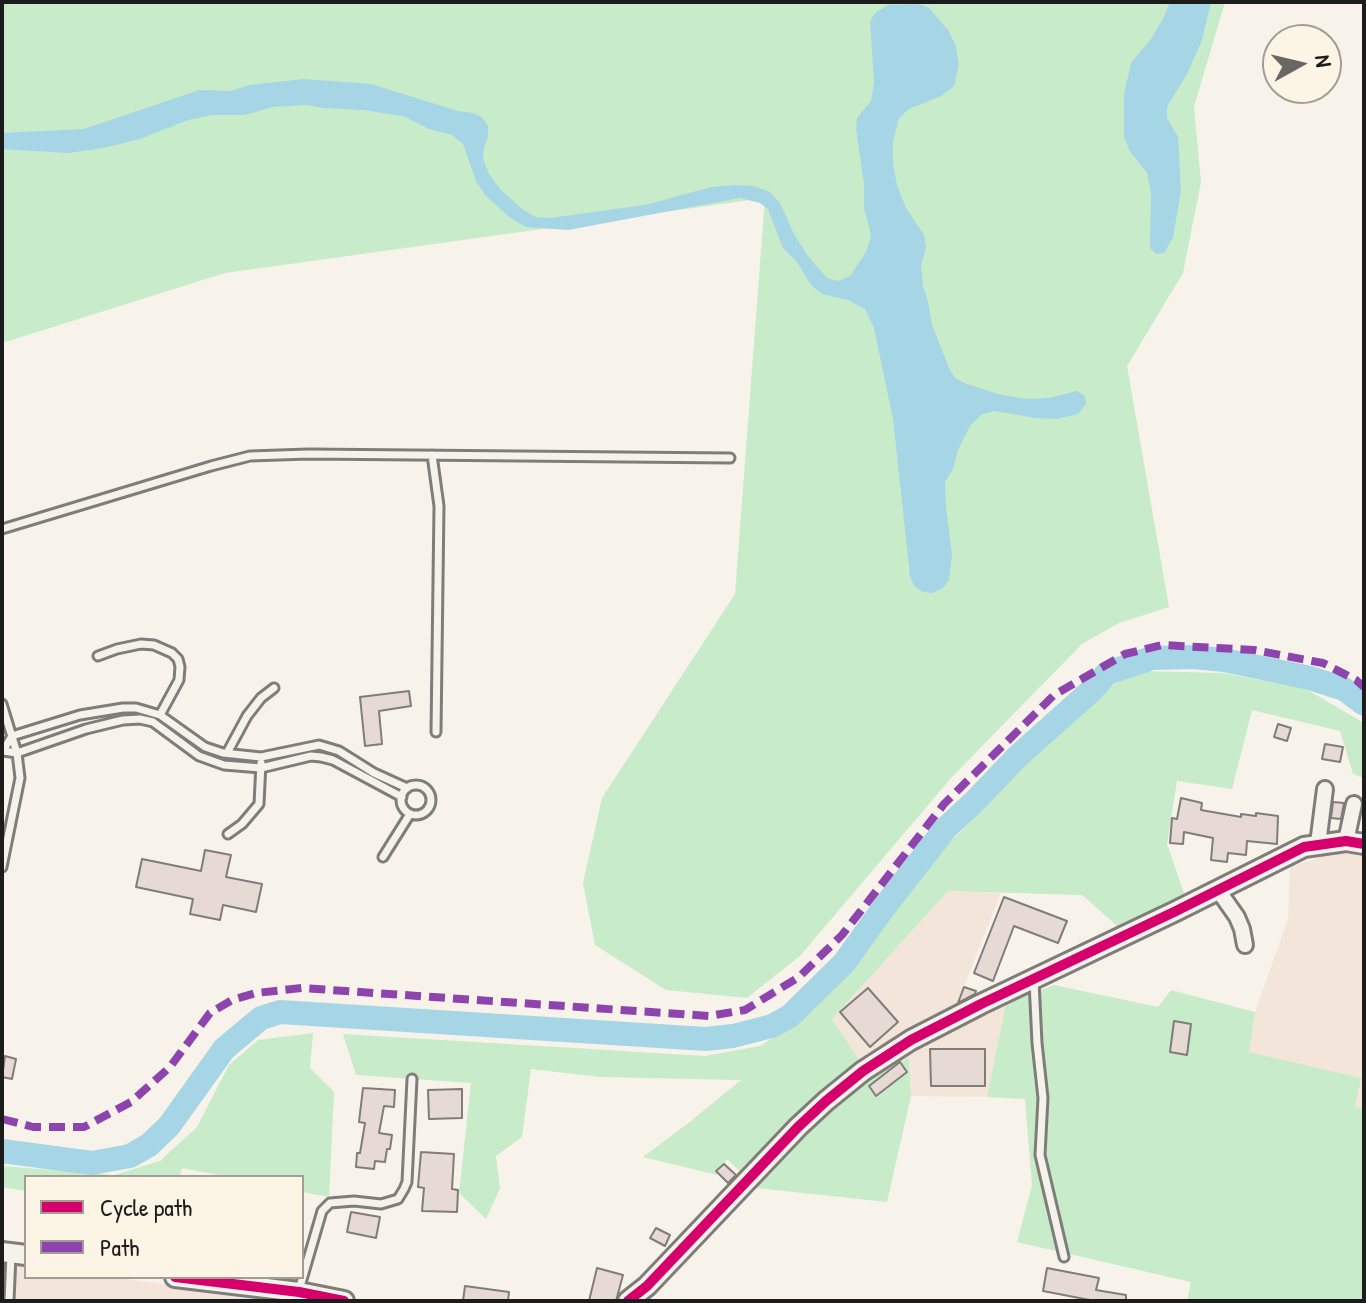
<!DOCTYPE html>
<html>
<head>
<meta charset="utf-8">
<style>
  body { margin:0 }
  #map { position:relative; width:1366px; height:1303px; overflow:hidden; background:#f7f3ea; font-family:"Patrick Hand",sans-serif }
  canvas { display:block }
  .frame { position:absolute; inset:0; border:4px solid #1c1c1c; pointer-events:none }
  .legend { position:absolute; left:24px; top:1175px; width:280px; height:104px; box-sizing:border-box; background:#fcf5e5; border:2px solid #a29e95; margin:0; padding:10px 14px; list-style:none; font-size:24px; color:#1c1c1c }
  .legend li { display:flex; align-items:center; gap:16px; height:40px }
  .legend b { width:40px; border:2px solid #a29e95 }
  .north { position:absolute; left:1262px; top:24px; width:80px; height:80px; box-sizing:border-box; background:#fcf5e5; border:2px solid #a29e95; border-radius:50%; rotate:82deg; font-size:22px; font-weight:700; line-height:32px; text-align:center; color:#1c1c1c }
  .north::after { content:''; display:block; margin:auto; width:28px; height:36px; background:#696764; clip-path:polygon(50% 0,100% 100%,50% 72%,0 100%) }
</style>
</head>
<body>
<div id="map">
<canvas width="1366" height="1303"></canvas>
<div class="frame"></div>
<ul class="legend">
<li><b style="height:10px;background:#d6006c"></b>Cycle path</li>
<li><b style="height:10px;background:#8e44ad"></b>Path</li>
</ul>
<div class="north">N</div>
</div>
<script>
const c = document.querySelector('canvas').getContext('2d');
c.lineJoin = 'round';
function fillPath(path, color) { c.fillStyle = color; c.fill(path, 'evenodd'); }
const toPath = rows => new Path2D(rows.map(r => 'M' + r).join(''));
function stroke(path, color, width, dash) { c.strokeStyle = color; c.lineWidth = width; c.lineCap = dash ? 'butt' : 'round'; c.setLineDash(dash || []); c.stroke(path); }
const built = toPath([
  [1341,850,1364,853,1364,1108,1355,1108,1360,1078,1248,1052,1255,1012,1288,919,1290,867],
  [948,891,1001,893,955,1009,1006,1003,987,1097,911,1096,909,1057,872,1080,832,1019],
  [2,1262,26,1265,26,1277,111,1277,288,1301,2,1301]
]);
const green = toPath([
  [2,2,1225,2,1194,107,1201,182,1183,273,1127,366,1169,607,1119,623,1082,644,951,778,800,956,747,998,666,990,595,945,583,883,602,798,735,594,765,198,225,273,2,343],
  [1140,671,1223,673,1306,689,1364,723,1364,778,1353,774,1340,731,1252,710,1232,789,1177,781,1167,844,1185,896,1124,932,1082,895,948,891,832,1019,872,1079,909,1057,911,1096,887,1202,757,1188,727,1159,717,1175,643,1157,691,1121,741,1080,601,1077,531,1069,522,1137,496,1156,500,1188,486,1219,459,1193,471,1083,356,1075,343,1034,705,1056,760,1046,801,1020,855,966,930,863,1092,696],
  [1054,985,1158,1007,1171,990,1255,1012,1249,1052,1361,1078,1355,1107,1364,1108,1364,1301,1187,1301,1191,1282,1017,1242,1032,1185,1025,1099,987,1097,1006,1003],
  [313,1033,310,1068,334,1092,329,1197,302,1192,302,1177,229,1177,182,1168,180,1177,26,1177,26,1191,2,1187,2,1166,114,1175,160,1161,197,1127,229,1065,258,1040]
]);
const water = toPath([
  [1170,2,1211,2,1202,40,1188,72,1167,107,1167,118,1178,137,1181,191,1173,238,1164,253,1156,254,1150,248,1151,193,1147,173,1129,150,1124,136,1124,94,1131,63,1151,39,1163,19],
  [919,4,929,8,948,30,956,46,959,65,954,86,941,96,909,109,899,118,893,142,893,163,897,185,906,208,924,235,926,248,921,265,923,286,928,301,932,325,949,368,955,378,967,384,998,394,1026,399,1049,398,1077,391,1085,396,1086,404,1078,414,1056,419,1035,418,995,411,982,414,970,426,958,450,953,469,945,482,946,508,952,554,949,580,943,588,932,593,923,592,914,586,910,576,893,419,874,328,865,309,848,300,822,294,811,285,797,262,783,248,768,209,760,203,740,198,568,230,526,227,509,217,485,195,476,181,463,144,452,135,429,129,403,116,363,110,324,108,307,105,273,107,244,115,212,115,188,120,140,139,103,148,68,153,2,149,2,133,84,129,199,90,231,91,249,85,304,79,371,84,458,111,473,113,482,117,488,126,488,136,484,148,483,159,489,174,500,189,522,209,535,217,550,218,645,205,711,187,734,185,754,186,770,192,780,203,794,234,808,256,827,278,838,281,850,276,866,252,871,237,869,226,864,209,864,184,856,129,857,118,871,101,874,82,870,21,875,13,888,5]
]);
const river = toPath([
  [2,1151,92,1163,130,1156,149,1145,169,1126,224,1049,261,1018,280,1012,706,1039,733,1036,772,1026,790,1016,844,963,885,906,946,828,975,801,1017,757,1093,689,1107,673,1152,658,1193,657,1224,660,1310,678,1344,689,1364,704]
]);
const building = toPath([
  [409,691,411,706,379,711,382,744,365,746,360,697,409,691],
  [1278,724,1291,728,1287,741,1274,737,1278,724],
  [1325,744,1343,747,1340,762,1322,759,1325,744],
  [1181,798,1202,803,1201,810,1241,817,1241,814,1256,816,1256,813,1278,816,1277,844,1247,841,1246,855,1228,853,1227,862,1211,860,1213,838,1184,832,1183,844,1170,843,1172,818,1177,819,1181,798],
  [1333,802,1344,803,1341,819,1331,818,1333,802],
  [205,850,231,855,226,877,262,884,256,912,223,905,220,920,190,914,193,899,136,887,142,859,201,871,205,850],
  [1004,897,1067,921,1058,943,1014,926,993,981,974,973,1004,897],
  [964,987,976,991,975,994,958,1003,964,987],
  [868,988,898,1022,870,1047,840,1012,868,988],
  [1174,1021,1191,1024,1187,1055,1170,1052,1174,1021],
  [930,1049,985,1049,985,1086,931,1086,930,1049],
  [5,1056,16,1059,12,1079,2,1077,5,1056],
  [900,1062,907,1072,876,1096,869,1086,900,1062],
  [363,1088,395,1090,394,1107,384,1106,379,1133,392,1135,390,1149,387,1149,385,1162,375,1161,374,1169,356,1167,357,1153,360,1153,365,1123,359,1122,363,1088],
  [462,1089,462,1118,429,1119,428,1090,462,1089],
  [421,1152,454,1154,452,1189,458,1190,457,1212,422,1211,424,1188,418,1187,421,1152],
  [724,1164,736,1175,728,1183,716,1171,724,1164],
  [351,1212,380,1217,376,1238,347,1232,351,1212],
  [656,1228,670,1235,665,1246,650,1238,656,1228],
  [597,1268,623,1275,616,1301,589,1301,597,1268],
  [1047,1268,1099,1278,1096,1290,1126,1295,1126,1301,1095,1301,1043,1291,1047,1268],
  [465,1286,509,1292,508,1301,463,1301,465,1286]
]);
const service = toPath([
  [432,455,439,506,436,732],
  [2,529,211,466,250,456,308,454,730,458],
  [98,656,117,649,141,644,154,645,172,653,178,659,180,667,179,680,160,715],
  [2,704,17,753,20,778,2,867],
  [227,753,247,716,261,698,274,688],
  '401 800a15 15 0 1 1 30 0a15 15 0 1 1-30 0Z',
  [402,797,333,760,321,757,311,756,261,768,224,765,199,756,153,722,140,719,123,720,86,729,17,753,3,751,12,736,80,715,123,708,136,708,160,715,205,747,223,753,261,757,319,745,339,751,374,773,407,788],
  [228,834,242,824,259,804,261,763],
  [383,857,410,814],
  [1034,981,1037,1043,1043,1098,1040,1155,1064,1257],
  [299,1290,322,1211,330,1203,354,1201,381,1204,398,1199,404,1189,407,1182,412,1079],
  [9,1301,11,1255]
]);
const minor = toPath([
  [1346,841,1354,804],
  [1318,844,1325,789],
  [1218,890,1237,917,1242,929,1245,945]
]);
const tertiary = toPath([
  [2,1252,26,1255],
  [175,1277,299,1292,344,1301],
  [628,1301,647,1286,798,1127,826,1101,863,1071,911,1040,981,1004,1176,911,1304,847,1346,841,1364,844]
]);
const quiet = toPath([
  [2,1119,33,1127,84,1127,131,1102,170,1067,210,1013,232,1000,256,993,302,988,709,1016,745,1010,799,977,842,935,944,804,1054,695,1125,654,1162,645,1254,650,1323,663,1356,680,1364,687]
]);
const cycleway = toPath([
  [175,1277,299,1292,344,1301],
  [628,1301,647,1286,798,1127,826,1101,863,1071,911,1040,981,1004,1176,911,1304,847,1346,841,1364,844]
]);
fillPath(built, '#f4e5da');
fillPath(green, '#c8ebc9');
fillPath(water, '#a6d6e6');
stroke(river, '#a6d6e6', 24);
fillPath(building, '#e7dad5');
stroke(building, '#7f7d79', 2);
stroke(service, '#7f7d79', 13);
stroke(minor, '#7f7d79', 20);
stroke(tertiary, '#7f7d79', 24);
stroke(service, '#f5f2ec', 7);
stroke(minor, '#f5f2ec', 14);
stroke(tertiary, '#f5f2ec', 18);
stroke(quiet, '#8e44ad', 8, [16, 8]);
stroke(cycleway, '#d6006c', 10);
</script>
</body>
</html>
